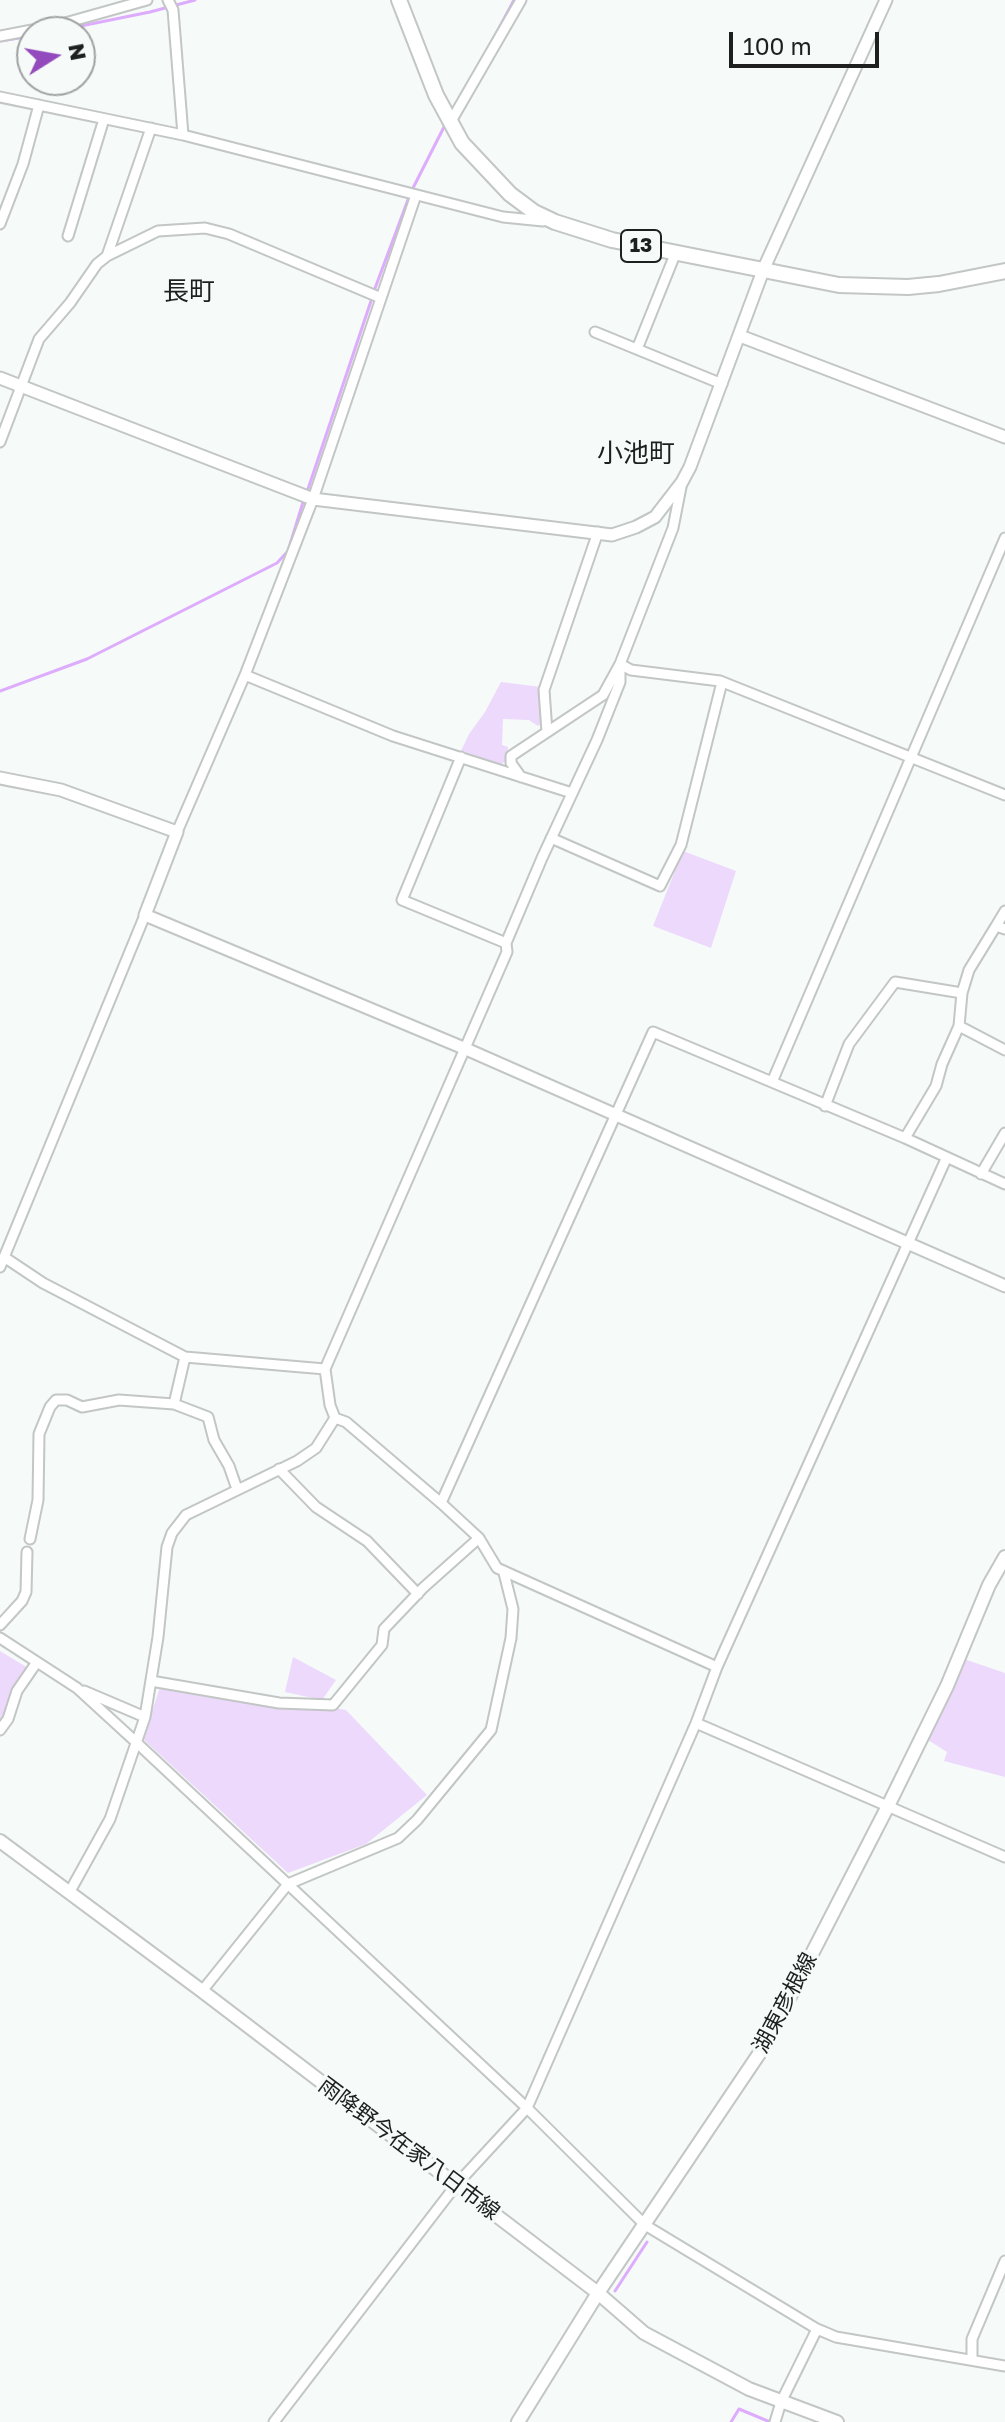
<!DOCTYPE html>
<html>
<head>
<meta charset="utf-8">
<style>
  body { margin:0 }
  #map { position:relative; width:1005px; height:2422px; overflow:hidden; background:#f6faf9; font-family:"Golos Text",sans-serif }
  canvas { display:block }
  .north { position:absolute; left:16px; top:16px; width:80px; height:80px; box-sizing:border-box; background:#f6faf9; border:2px solid #a0a3a2; border-radius:50%; rotate:79deg; font-size:22px; font-weight:700; line-height:32px; text-align:center; color:#1e2020 }
  .north::after { content:''; display:block; margin:auto; width:28px; height:36px; background:#934abc; clip-path:polygon(50% 0,100% 100%,50% 72%,0 100%) }
  .scale { position:absolute; left:729px; top:32px; width:150px; height:36px; box-sizing:border-box; border:4px solid #1e2020; border-top:0; padding-left:10px; font-size:24px; line-height:28px; white-space:nowrap; color:#1e2020; -webkit-text-stroke:6px #f6faf9; paint-order:stroke }
</style>
</head>
<body>
<div id="map">
<canvas width="1005" height="2422"></canvas>
<div class="north">N</div>
<div class="scale">100 m</div>
</div>
<script>
const c = document.querySelector('canvas').getContext('2d');
c.lineJoin = 'round';
function fillPath(path, color) { c.fillStyle = color; c.fill(path, 'evenodd'); }
const toPath = rows => new Path2D(rows.map(r => 'M' + r).join(''));
function stroke(path, color, width, dash) { c.strokeStyle = color; c.lineWidth = width; c.lineCap = dash ? 'butt' : 'round'; c.setLineDash(dash || []); c.stroke(path); }
function drawText(font, color, halo, rows, align = 'center') {
  c.font = font + ' "Golos Text","Noto Sans JP",sans-serif'; c.lineWidth = 7; c.setLineDash([]); c.textBaseline = 'middle'; c.strokeStyle = halo; c.fillStyle = color; for (const [text, x, y, turn = 0] of rows) {
    c.save(); c.translate(x, y); c.rotate((+turn || 0) * Math.PI / 180); c.textAlign = isNaN(turn) ? turn : align; if (halo) c.strokeText(text, 0, 0); c.fillText(text, 0, 0); c.restore();
  }
}
const green = toPath([
  [501,682,541,687,543,722,538,726,529,720,503,719,502,745,508,747,507,760,498,767,459,755,469,734,485,712],
  [683,851,736,871,711,948,653,926],
  [0,1651,28,1668,0,1720],
  [293,1657,336,1680,322,1700,285,1692],
  [964,1659,1005,1673,1005,1777,944,1761,947,1752,928,1740],
  [162,1681,346,1710,427,1795,366,1844,288,1873,143,1739]
]);
const stream = toPath([
  [51,32,150,12,195,0],
  [0,41,32,36],
  [488,49,514,0],
  [412,190,445,125],
  [374,291,409,197],
  [307,492,372,298],
  [0,691,87,659,277,563,288,551,304,499],
  [615,2291,647,2242],
  [731,2422,739,2409,770,2422,772,2416]
]);
const minor = toPath([
  [168,0,173,10,183,135],
  [0,36,58,25,147,0],
  [0,97,183,135,503,217,543,221],
  [450,123,521,0],
  [0,224,23,164,39,105],
  [68,236,104,119],
  [107,256,158,231,205,228,229,234,381,298],
  [595,332,722,384],
  [637,349,676,252],
  [0,442,39,339,70,303,97,264,107,256,151,128],
  [620,664,620,682,597,740,542,858,506,943,507,952,325,1369,330,1405,335,1418,346,1422,441,1503,479,1538,497,1568,717,1667],
  [620,664,631,670,720,681,1005,795],
  [245,675,393,736,572,793],
  [547,732,544,690,598,532],
  [461,757,402,900,506,943],
  [521,777,511,763,511,756,603,695,620,664,673,528,682,482],
  [177,832,245,675,313,499,416,195],
  [551,838,660,886,681,845,722,682],
  [996,926,1005,911],
  [962,993,969,970,996,926,1005,929],
  [772,1082,1005,538],
  [825,1106,849,1044,895,982,962,993,959,1026,1005,1050],
  [905,1138,936,1086,942,1064,959,1026],
  [981,1174,1005,1133],
  [4,1257,43,1283,185,1357,325,1369],
  [0,1267,145,915],
  [174,1404,208,1417,214,1440,229,1466,237,1489],
  [279,1469,316,1507,367,1541,418,1594],
  [441,1503,653,1032,905,1138,1005,1184],
  [30,1539,38,1500,39,1434,50,1407,56,1400,67,1400,82,1407,119,1400,174,1404,185,1357],
  [0,1625,22,1601,26,1592,27,1552],
  [0,1638,77,1688,137,1743,527,2108,645,2225,817,2329,836,2337,1005,2366],
  [151,1681,279,1703,333,1705,382,1645,384,1629,423,1588,479,1538],
  [84,1691,145,1717],
  [696,1723,1005,1857],
  [0,1730,8,1719,17,1691,37,1662],
  [69,1893,110,1819,145,1717,158,1637,167,1547,172,1533,186,1515,297,1461,316,1448,335,1418],
  [202,1991,288,1884,398,1838,417,1820,491,1730,511,1638,513,1609,504,1573],
  [972,2360,972,2339,1005,2261],
  [274,2422,456,2185,527,2108,696,1723,717,1667,946,1159],
  [775,2422,781,2402,817,2329]
]);
const tertiary = toPath([
  [740,336,1005,437],
  [0,378,313,499,612,535,636,527,655,517,682,482,690,467,764,268,886,0],
  [0,778,61,790,177,832,145,915,466,1049,1005,1286]
]);
const secondary = toPath([
  [0,1841,202,1991,598,2293,644,2333,749,2389,837,2422],
  [518,2422,598,2293,765,2045,887,1808,947,1686,989,1585,1005,1557]
]);
const primary = toPath([
  [399,0,436,95,462,143,510,194,534,212,555,222,612,240,839,285,908,287,939,284,1005,271]
]);
const shields = [
  [641,246,40]
];
const shieldNames = [
  ["13",641,246]
];
const streetNames = [
  ["湖東彦根線",785,2003,-62],
  ["雨降野今在家八日市線",409,2149,37]
];
const quarterNames = [
  ["長町",189,292],
  ["小池町",636,454]
];
fillPath(green, '#edd9fb');
stroke(stream, '#ddacfd', 3);
stroke(minor, '#c2c6c5', 13);
stroke(tertiary, '#c2c6c5', 15);
stroke(secondary, '#c2c6c5', 16);
stroke(primary, '#c2c6c5', 18);
stroke(minor, '#fff', 9);
stroke(tertiary, '#fff', 11);
stroke(secondary, '#fff', 12);
stroke(primary, '#fff', 14);
for (const [x, y, w] of shields) { const box = new Path2D(); box.roundRect(x - w / 2, y - 16, w, 32, 6); c.fillStyle = '#f6faf9'; c.fill(box); stroke(box, '#1e2020', 2); }
drawText('bold 20px', '#1e2020', null, shieldNames);
drawText('22px', '#1e2020', '#f6faf9', streetNames);
drawText('26px', '#1e2020', '#f6faf9', quarterNames);
</script>
</body>
</html>
